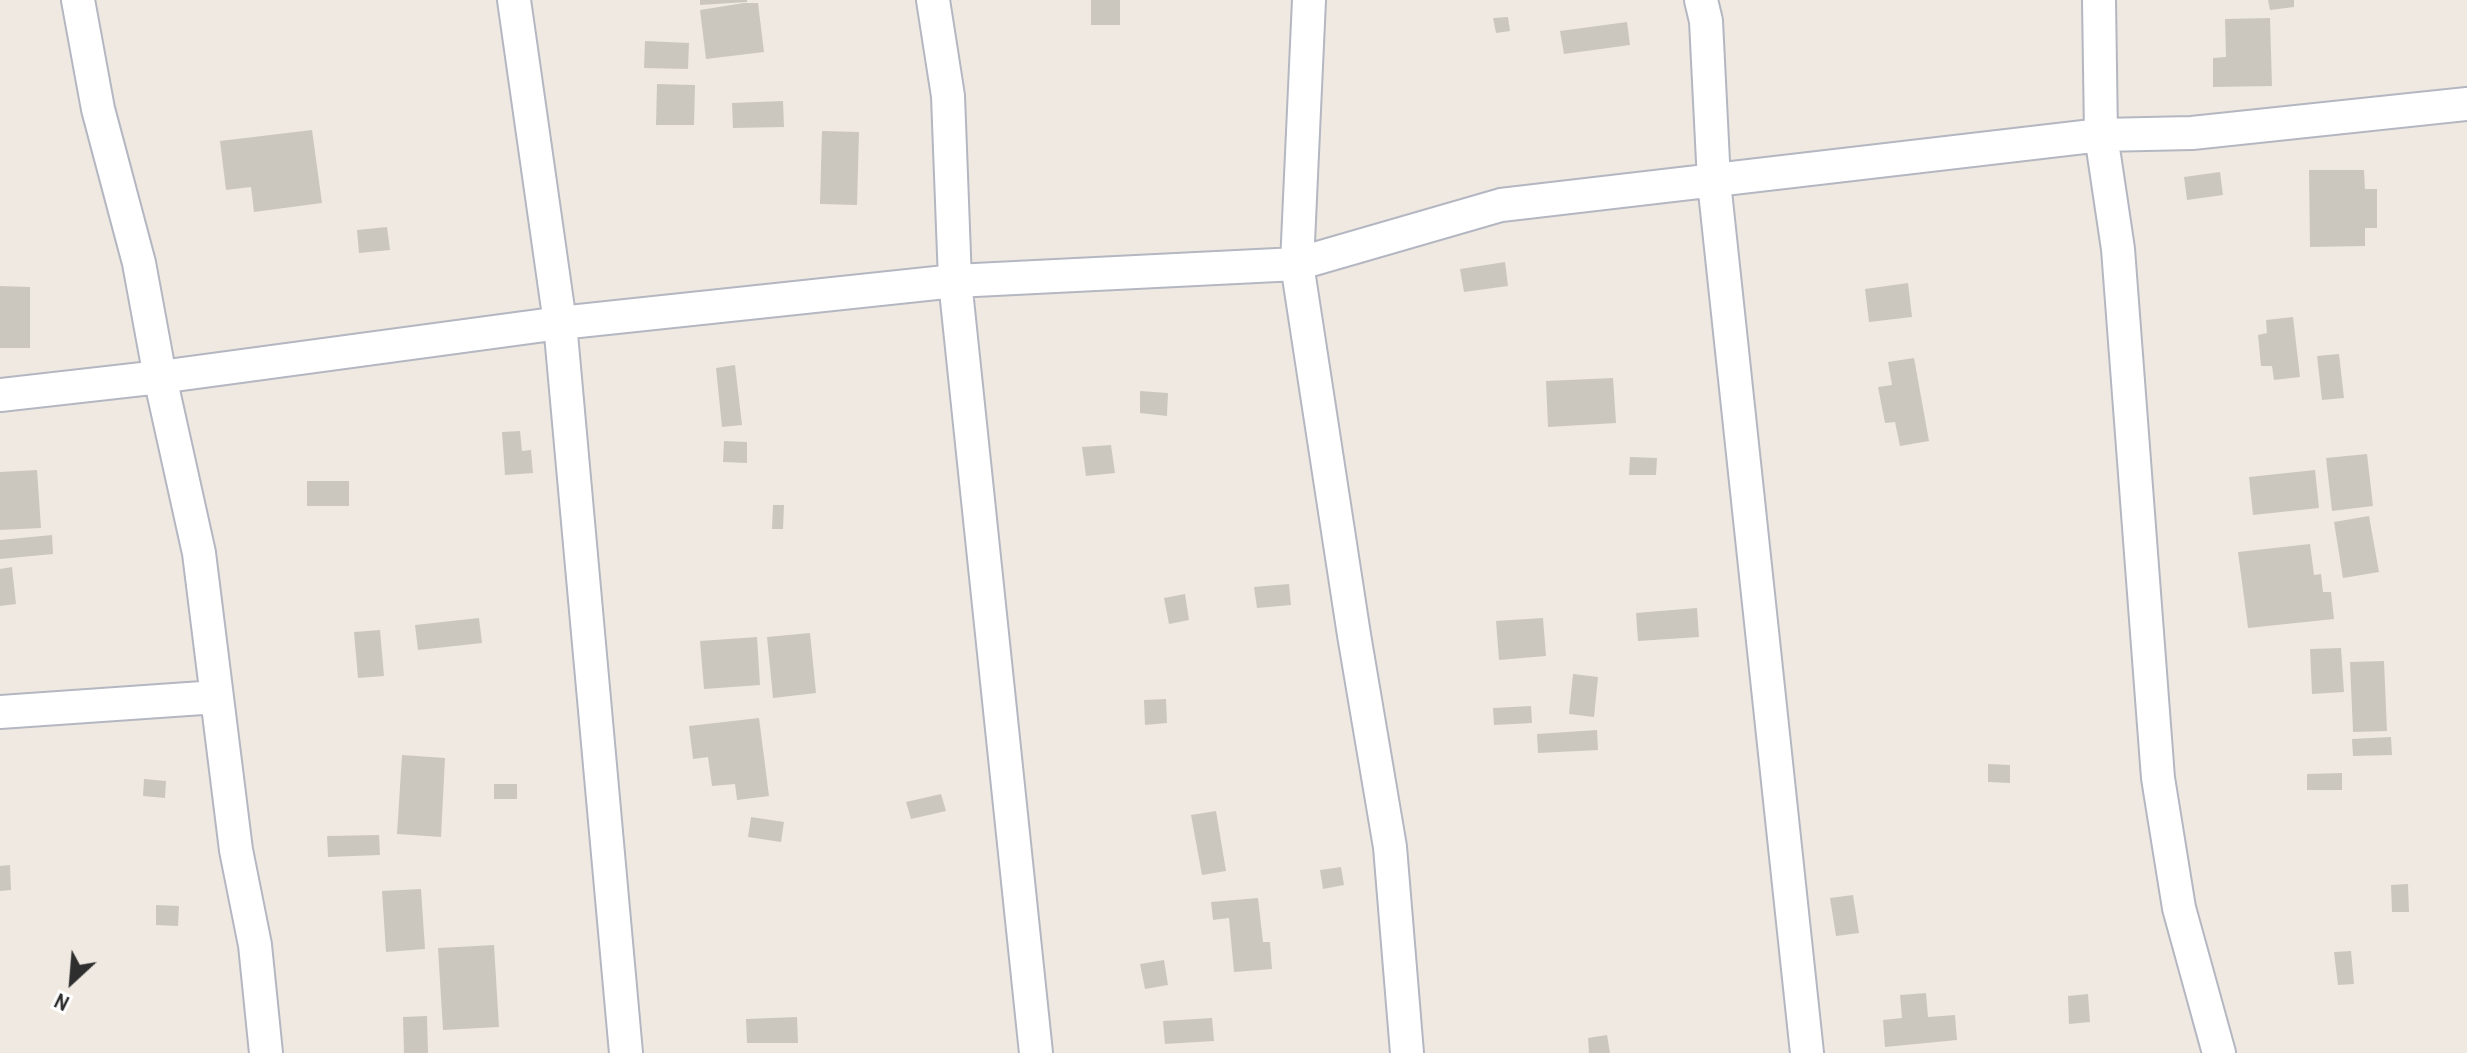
<!DOCTYPE html>
<html>
<head>
<meta charset="utf-8">
<style>
  body { margin:0 }
  #map { position:relative; width:2467px; height:1053px; overflow:hidden; background:#efe9e1; font-family:"Archivo Narrow",sans-serif }
  canvas { display:block }
  .north { position:absolute; left:32px; top:941px; width:80px; height:80px; -webkit-text-stroke:6px #fff; paint-order:stroke; rotate:206deg; font-size:22px; font-weight:700; line-height:32px; text-align:center; color:#2e2e2e }
  .north::after { content:''; display:block; margin:auto; width:28px; height:36px; background:#2e2e2e; clip-path:polygon(50% 0,100% 100%,50% 72%,0 100%) }
</style>
</head>
<body>
<div id="map">
<canvas width="2467" height="1053"></canvas>
<div class="north">N</div>
</div>
<script>
const c = document.querySelector('canvas').getContext('2d');
c.lineJoin = 'round';
function fillPath(path, color) { c.fillStyle = color; c.fill(path, 'evenodd'); }
const toPath = rows => new Path2D(rows.map(r => 'M' + r).join(''));
function stroke(path, color, width, dash) { c.strokeStyle = color; c.lineWidth = width; c.lineCap = dash ? 'butt' : 'round'; c.setLineDash(dash || []); c.stroke(path); }
const building = toPath([
  [700,0,747,0,747,2,700,5],
  [1091,0,1120,0,1120,25,1091,25],
  [2268,0,2294,0,2294,7,2270,10],
  [744,3,758,3,764,52,706,59,700,10],
  [1508,17,1510,31,1496,33,1493,18],
  [2270,18,2272,86,2213,87,2213,58,2226,57,2225,19],
  [1627,22,1630,45,1564,54,1560,31],
  [645,41,689,43,688,69,644,68],
  [657,84,695,85,694,125,656,125],
  [783,101,784,127,733,128,732,103],
  [312,130,322,203,254,212,251,187,226,190,220,141],
  [822,131,859,132,857,205,820,204],
  [2309,170,2364,170,2365,189,2377,189,2377,228,2365,228,2365,246,2310,247],
  [2220,172,2223,195,2187,200,2184,177],
  [387,227,390,250,359,253,357,230],
  [1505,262,1508,286,1464,292,1460,269],
  [1908,283,1912,317,1869,322,1865,289],
  [0,286,30,287,30,348,0,348],
  [2293,317,2300,377,2274,380,2272,366,2261,366,2258,335,2267,333,2266,320],
  [2339,354,2344,398,2322,400,2317,356],
  [1914,358,1929,441,1900,446,1895,422,1885,423,1878,387,1892,385,1888,362],
  [735,365,742,425,722,427,716,368],
  [1613,378,1616,423,1548,427,1546,381],
  [1140,391,1168,393,1167,416,1140,413],
  [520,431,522,451,531,450,533,473,505,475,502,432],
  [724,441,747,442,747,463,723,462],
  [1111,445,1115,473,1086,476,1082,447],
  [2367,454,2373,506,2332,511,2326,458],
  [1630,457,1657,458,1656,475,1629,475],
  [37,470,41,528,0,530,0,472],
  [2315,470,2319,508,2253,515,2249,477],
  [307,481,349,481,349,506,307,506],
  [773,505,784,505,783,529,772,529],
  [2369,516,2379,572,2343,578,2334,522],
  [52,535,53,554,0,559,0,540],
  [2310,544,2314,575,2321,574,2323,592,2331,592,2334,619,2248,628,2238,552],
  [12,567,16,604,0,606,0,569],
  [1289,584,1291,605,1257,608,1254,587],
  [1185,594,1189,620,1169,624,1164,598],
  [1697,608,1699,637,1638,641,1636,613],
  [479,618,482,643,418,650,415,625],
  [1543,618,1546,656,1499,660,1496,621],
  [380,630,384,676,358,678,354,632],
  [810,633,816,693,773,698,767,637],
  [757,637,760,685,704,689,700,641],
  [2341,648,2344,692,2312,694,2310,649],
  [2384,661,2387,731,2353,732,2350,662],
  [1573,674,1598,677,1594,717,1569,714],
  [1166,699,1167,723,1145,725,1144,700],
  [1531,706,1532,723,1494,725,1493,708],
  [759,718,769,796,737,800,735,784,712,786,708,757,693,759,689,726],
  [1597,730,1598,750,1538,753,1537,734],
  [2391,737,2392,755,2353,756,2352,739],
  [402,755,445,758,441,837,397,834],
  [1988,764,2010,765,2010,783,1988,782],
  [2342,773,2342,790,2307,790,2307,774],
  [144,779,166,781,165,798,143,796],
  [494,784,517,784,517,799,494,799],
  [941,794,946,811,911,819,906,802],
  [1216,811,1226,871,1202,875,1191,815],
  [751,817,784,822,781,842,748,837],
  [379,835,380,855,328,857,327,836],
  [10,865,11,890,0,891,0,866],
  [1341,867,1344,885,1323,889,1320,870],
  [2408,884,2409,912,2392,912,2391,885],
  [421,889,425,949,386,952,382,891],
  [1853,895,1859,933,1836,936,1830,898],
  [1258,898,1263,942,1270,942,1272,969,1234,972,1229,918,1213,920,1211,902],
  [156,905,179,906,178,926,156,925],
  [494,945,499,1027,443,1030,438,948],
  [2351,951,2354,984,2338,985,2334,952],
  [1164,960,1168,985,1145,989,1140,964],
  [1926,993,1928,1017,1955,1015,1957,1040,1885,1047,1883,1020,1902,1018,1900,995],
  [2088,994,2090,1022,2069,1024,2068,996],
  [427,1016,428,1053,404,1053,403,1017],
  [797,1017,798,1043,747,1043,746,1019],
  [1212,1018,1214,1041,1165,1044,1163,1021],
  [1607,1035,1610,1053,1589,1053,1588,1038]
]);
const minor = toPath([
  [78,0,98,109,139,263,160,377,199,553,236,850,255,945,266,1053],
  [514,0,560,323,626,1053],
  [933,0,948,96,955,281,1036,1053],
  [1309,0,1297,264,1354,635,1390,847,1407,1053],
  [1701,0,1706,21,1714,182,1807,1053],
  [2099,0,2101,135,2118,249,2158,778,2179,908,2219,1053],
  [0,395,160,377,560,323,955,281,1297,264,1501,205,2101,135,2192,133,2467,104],
  [0,712,217,697]
]);
fillPath(building, '#cbc7bf');
stroke(minor, '#b4b7c1', 36);
stroke(minor, '#fff', 32);
</script>
</body>
</html>
